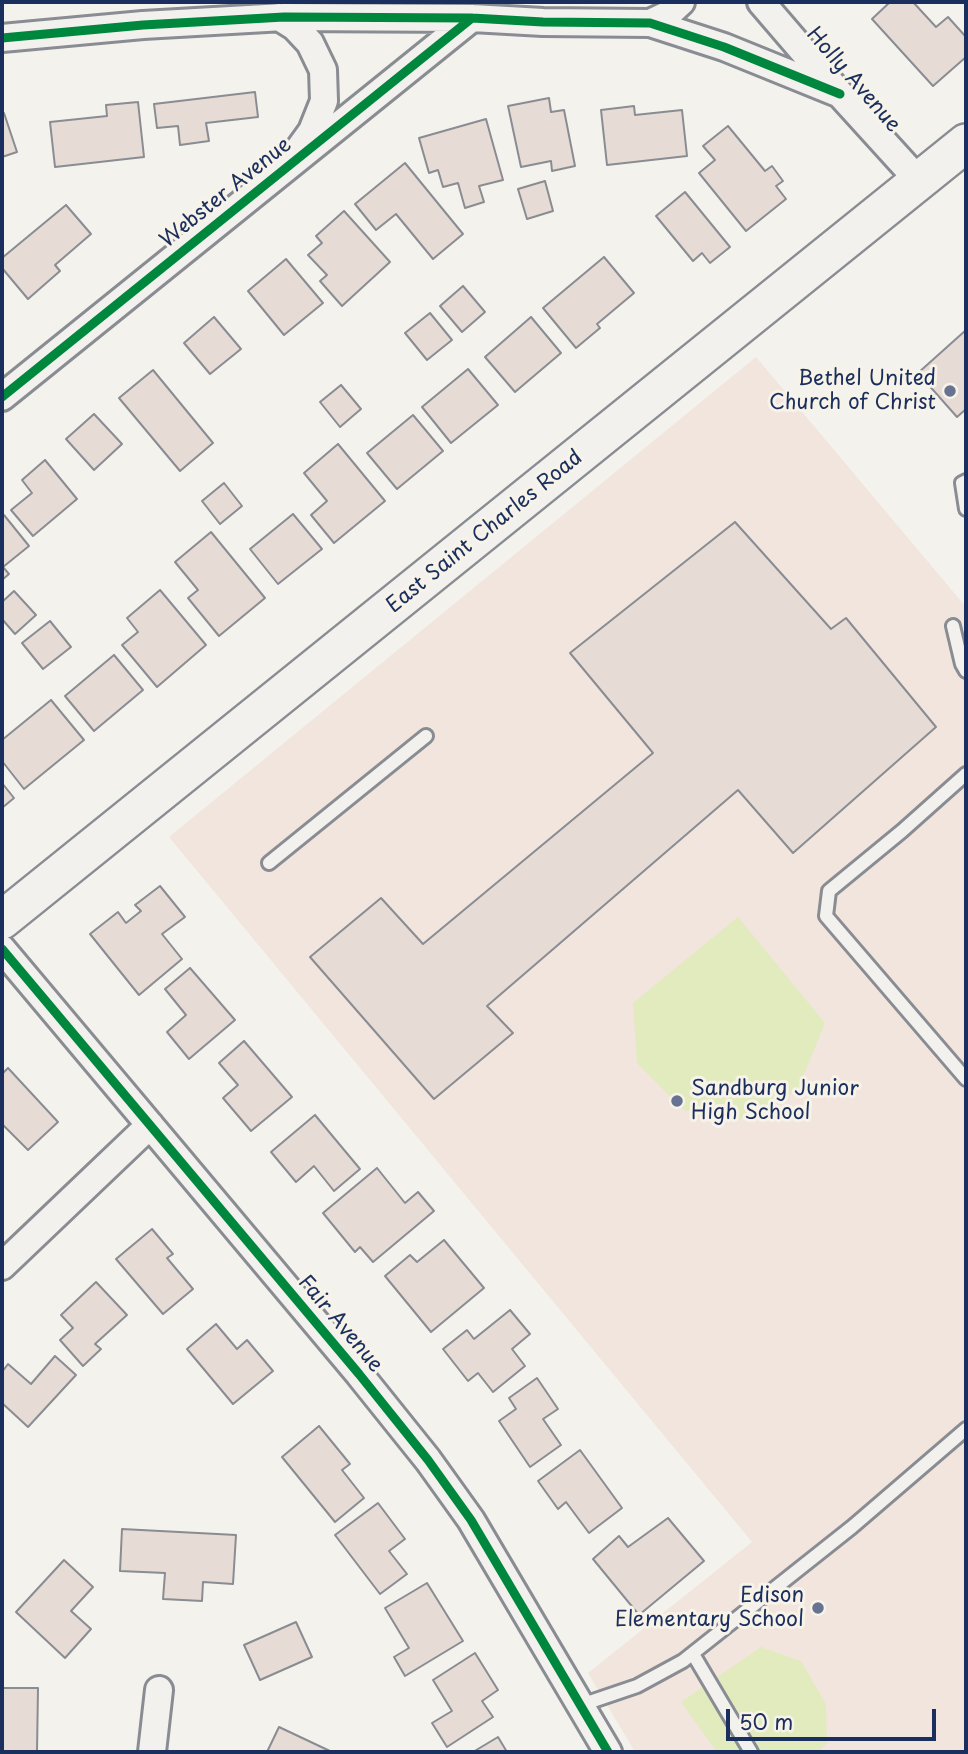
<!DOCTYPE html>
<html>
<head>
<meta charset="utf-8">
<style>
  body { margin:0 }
  #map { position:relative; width:968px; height:1754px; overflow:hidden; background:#f4f2ec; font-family:"Playpen Sans",sans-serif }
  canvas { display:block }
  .frame { position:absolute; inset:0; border:4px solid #1b2f5e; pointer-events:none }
  .scale { position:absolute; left:726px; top:1709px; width:210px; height:32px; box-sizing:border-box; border:4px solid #1b2f5e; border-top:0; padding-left:9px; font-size:21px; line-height:24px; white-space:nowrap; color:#1b2f5e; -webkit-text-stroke:5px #f7f3e8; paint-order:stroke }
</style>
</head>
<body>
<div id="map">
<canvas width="968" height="1754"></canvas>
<div class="frame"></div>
<div class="scale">50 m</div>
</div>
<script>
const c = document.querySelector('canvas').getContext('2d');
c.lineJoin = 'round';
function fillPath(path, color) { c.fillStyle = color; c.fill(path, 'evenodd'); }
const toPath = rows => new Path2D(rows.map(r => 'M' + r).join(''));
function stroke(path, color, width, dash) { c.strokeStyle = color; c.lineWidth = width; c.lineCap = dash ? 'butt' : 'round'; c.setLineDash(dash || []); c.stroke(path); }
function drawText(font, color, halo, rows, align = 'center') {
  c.font = font + ' "Playpen Sans",sans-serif'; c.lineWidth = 6; c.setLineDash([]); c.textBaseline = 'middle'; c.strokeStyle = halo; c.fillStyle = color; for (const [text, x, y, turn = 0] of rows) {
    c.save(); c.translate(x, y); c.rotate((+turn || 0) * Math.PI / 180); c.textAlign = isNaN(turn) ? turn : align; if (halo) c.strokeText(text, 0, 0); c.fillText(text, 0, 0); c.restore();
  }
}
const built = toPath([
  [756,357,966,607,966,1752,635,1752,588,1673,752,1542,169,837]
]);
const green = toPath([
  [738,917,825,1023,797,1091,734,1122,684,1110,637,1063,633,1003],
  [761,1647,801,1661,826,1704,827,1743,818,1752,717,1752,681,1702]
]);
const building = toPath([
  [890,2,913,2,936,27,948,17,966,37,966,57,933,86,872,19,890,2],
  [255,92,258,117,206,123,209,141,180,145,178,126,157,128,154,104,255,92],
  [549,98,551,112,564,110,575,166,552,171,551,161,521,167,508,106,549,98],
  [138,102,144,157,55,167,50,122,107,116,106,105,138,102],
  [634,106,635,115,682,110,687,156,607,165,601,110,634,106],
  [4,113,17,152,2,157,2,114,4,113],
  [486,119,503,180,479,186,484,202,465,208,458,183,443,187,438,170,429,173,419,138,486,119],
  [728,126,765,171,772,166,783,181,776,186,786,199,746,231,699,173,715,160,703,146,728,126],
  [405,163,463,234,433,259,396,214,376,230,355,204,405,163],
  [545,181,553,211,527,219,518,189,545,181],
  [685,192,730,247,710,263,702,253,693,261,656,216,685,192],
  [66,205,91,234,55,265,60,271,28,299,2,268,2,258,66,205],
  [344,211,390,262,342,306,320,281,327,275,308,255,322,243,316,236,344,211],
  [604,257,634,293,597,324,600,328,576,348,543,308,604,257],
  [286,259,323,303,284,335,248,291,286,259],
  [463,286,485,312,462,332,440,306,463,286],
  [430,313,452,340,427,360,405,333,430,313],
  [214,317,241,349,210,374,184,343,214,317],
  [531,317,561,353,515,392,485,357,531,317],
  [966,330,966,409,957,417,918,373,966,330],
  [468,369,498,405,451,443,422,407,468,369],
  [153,370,213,443,180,471,119,398,153,370],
  [341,385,361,409,340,427,320,402,341,385],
  [94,414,122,444,94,470,66,439,94,414],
  [413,415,443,451,397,489,367,453,413,415],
  [338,444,385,501,334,543,311,515,327,501,304,473,338,444],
  [45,460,77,499,33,536,11,510,32,493,22,480,45,460],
  [224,483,242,506,220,524,202,501,224,483],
  [293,514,322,549,278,584,250,549,293,514],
  [4,515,29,546,3,567,9,574,2,580,2,516,4,515],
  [735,522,831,629,846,618,936,727,793,853,738,790,487,1006,513,1033,434,1099,310,957,381,898,423,944,653,753,570,653,735,522],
  [211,532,265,598,219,636,188,598,198,590,175,562,211,532],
  [160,590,206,645,157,687,122,645,138,632,127,618,160,590],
  [14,591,36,615,15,634,2,619,2,602,14,591],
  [50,621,71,647,43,669,22,643,50,621],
  [114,655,143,690,94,731,65,696,114,655],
  [51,700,84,740,24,789,2,761,2,740,51,700],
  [2,783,14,798,2,808,2,783],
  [160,886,185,917,162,934,182,959,139,995,90,934,118,912,126,923,141,911,135,905,160,886],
  [190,968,235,1020,189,1059,167,1032,186,1015,165,989,190,968],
  [244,1041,292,1097,251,1131,223,1098,238,1085,219,1063,244,1041],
  [8,1068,58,1122,28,1150,2,1124,2,1074,8,1068],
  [315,1115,360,1169,334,1191,314,1166,296,1182,271,1152,315,1115],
  [377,1168,405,1203,418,1192,434,1211,373,1262,360,1247,355,1252,323,1213,377,1168],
  [152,1229,173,1254,167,1258,193,1289,163,1314,116,1259,152,1229],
  [444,1240,484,1288,431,1332,385,1276,410,1255,417,1262,444,1240],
  [96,1282,127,1315,95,1344,101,1349,83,1366,60,1340,73,1328,61,1315,96,1282],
  [510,1310,530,1334,512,1349,525,1366,493,1392,478,1373,468,1381,443,1349,467,1330,474,1339,510,1310],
  [216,1324,237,1349,247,1340,273,1371,233,1404,187,1349,216,1324],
  [55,1356,76,1375,28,1427,2,1403,2,1372,8,1364,31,1384,55,1356],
  [537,1378,558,1409,543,1419,561,1445,530,1467,499,1421,516,1409,509,1398,537,1378],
  [319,1426,350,1464,342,1470,364,1498,335,1522,282,1457,319,1426],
  [580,1450,622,1508,589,1533,566,1502,558,1509,538,1481,580,1450],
  [378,1503,405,1539,389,1551,407,1574,380,1594,335,1535,378,1503],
  [668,1518,704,1561,639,1615,593,1559,619,1536,628,1547,668,1518],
  [122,1529,236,1535,233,1584,203,1582,202,1601,163,1599,165,1573,120,1571,122,1529],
  [64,1560,93,1587,71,1611,91,1629,65,1658,16,1612,64,1560],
  [427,1583,463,1641,405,1676,394,1657,409,1648,385,1608,427,1583],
  [296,1622,312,1657,260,1680,244,1645,296,1622],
  [475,1653,498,1690,482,1701,493,1717,447,1747,432,1723,452,1711,433,1680,475,1653],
  [2,1688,38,1688,37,1752,2,1752,2,1688],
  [279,1727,332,1752,267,1752,279,1727],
  [498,1737,507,1752,473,1752,498,1737]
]);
const service = toPath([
  [966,481,962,483,966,509],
  [953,626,962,664,966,671],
  [966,774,902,831,829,891,826,916,966,1079],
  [269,863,426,736],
  [693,1654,751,1752],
  [581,1705,637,1686,683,1661,852,1527,966,1429]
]);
const minor = toPath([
  [761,2,840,94,919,181],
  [279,17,295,27,310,43,323,70,324,101,312,131,299,149],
  [650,23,667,15,681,2],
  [2,38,143,25,284,17,472,18,543,22,650,23,724,47,840,94],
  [2,397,472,18],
  [2,949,359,1374,428,1460,471,1520,608,1752],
  [2,1266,150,1125],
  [152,1752,159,1690]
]);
const secondary = toPath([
  [2,920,966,143]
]);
const cycleway = toPath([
  [2,38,143,25,284,17,472,18,543,22,650,23,724,47,840,94],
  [2,397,472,18],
  [2,949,359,1374,428,1460,471,1520,608,1752]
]);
const markers = [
  [950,391,7,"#677390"],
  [677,1101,7,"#677390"],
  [818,1608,7,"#677390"]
];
const streetNames = [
  ["Holly Avenue",853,80,49],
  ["Webster Avenue",226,193,-39],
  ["East Saint Charles Road",485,532,-39],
  ["Fair Avenue",340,1324,50]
];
const poiNames = [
  ["Bethel United",936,379],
  ["Church of Christ",936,403],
  ["Sandburg Junior",691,1089,"left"],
  ["High School",691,1113,"left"],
  ["Edison",804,1596],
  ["Elementary School",804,1620]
];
fillPath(built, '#f1e5dd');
fillPath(green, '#e2ebbe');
fillPath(building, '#e7dbd6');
stroke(building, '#898c92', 2);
stroke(service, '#898c92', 18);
stroke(minor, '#898c92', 32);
stroke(secondary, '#898c92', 42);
stroke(service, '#f2f1ed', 12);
stroke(minor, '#f2f1ed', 26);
stroke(secondary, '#f2f1ed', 37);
stroke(cycleway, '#00873e', 9);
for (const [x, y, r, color] of markers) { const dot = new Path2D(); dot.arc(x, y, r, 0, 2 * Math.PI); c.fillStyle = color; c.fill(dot); stroke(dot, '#f7f3e8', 2.5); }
drawText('21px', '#1b2f5e', '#f7f3e8', streetNames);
drawText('21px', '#1b2f5e', '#f7f3e8', poiNames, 'right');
</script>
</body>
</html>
